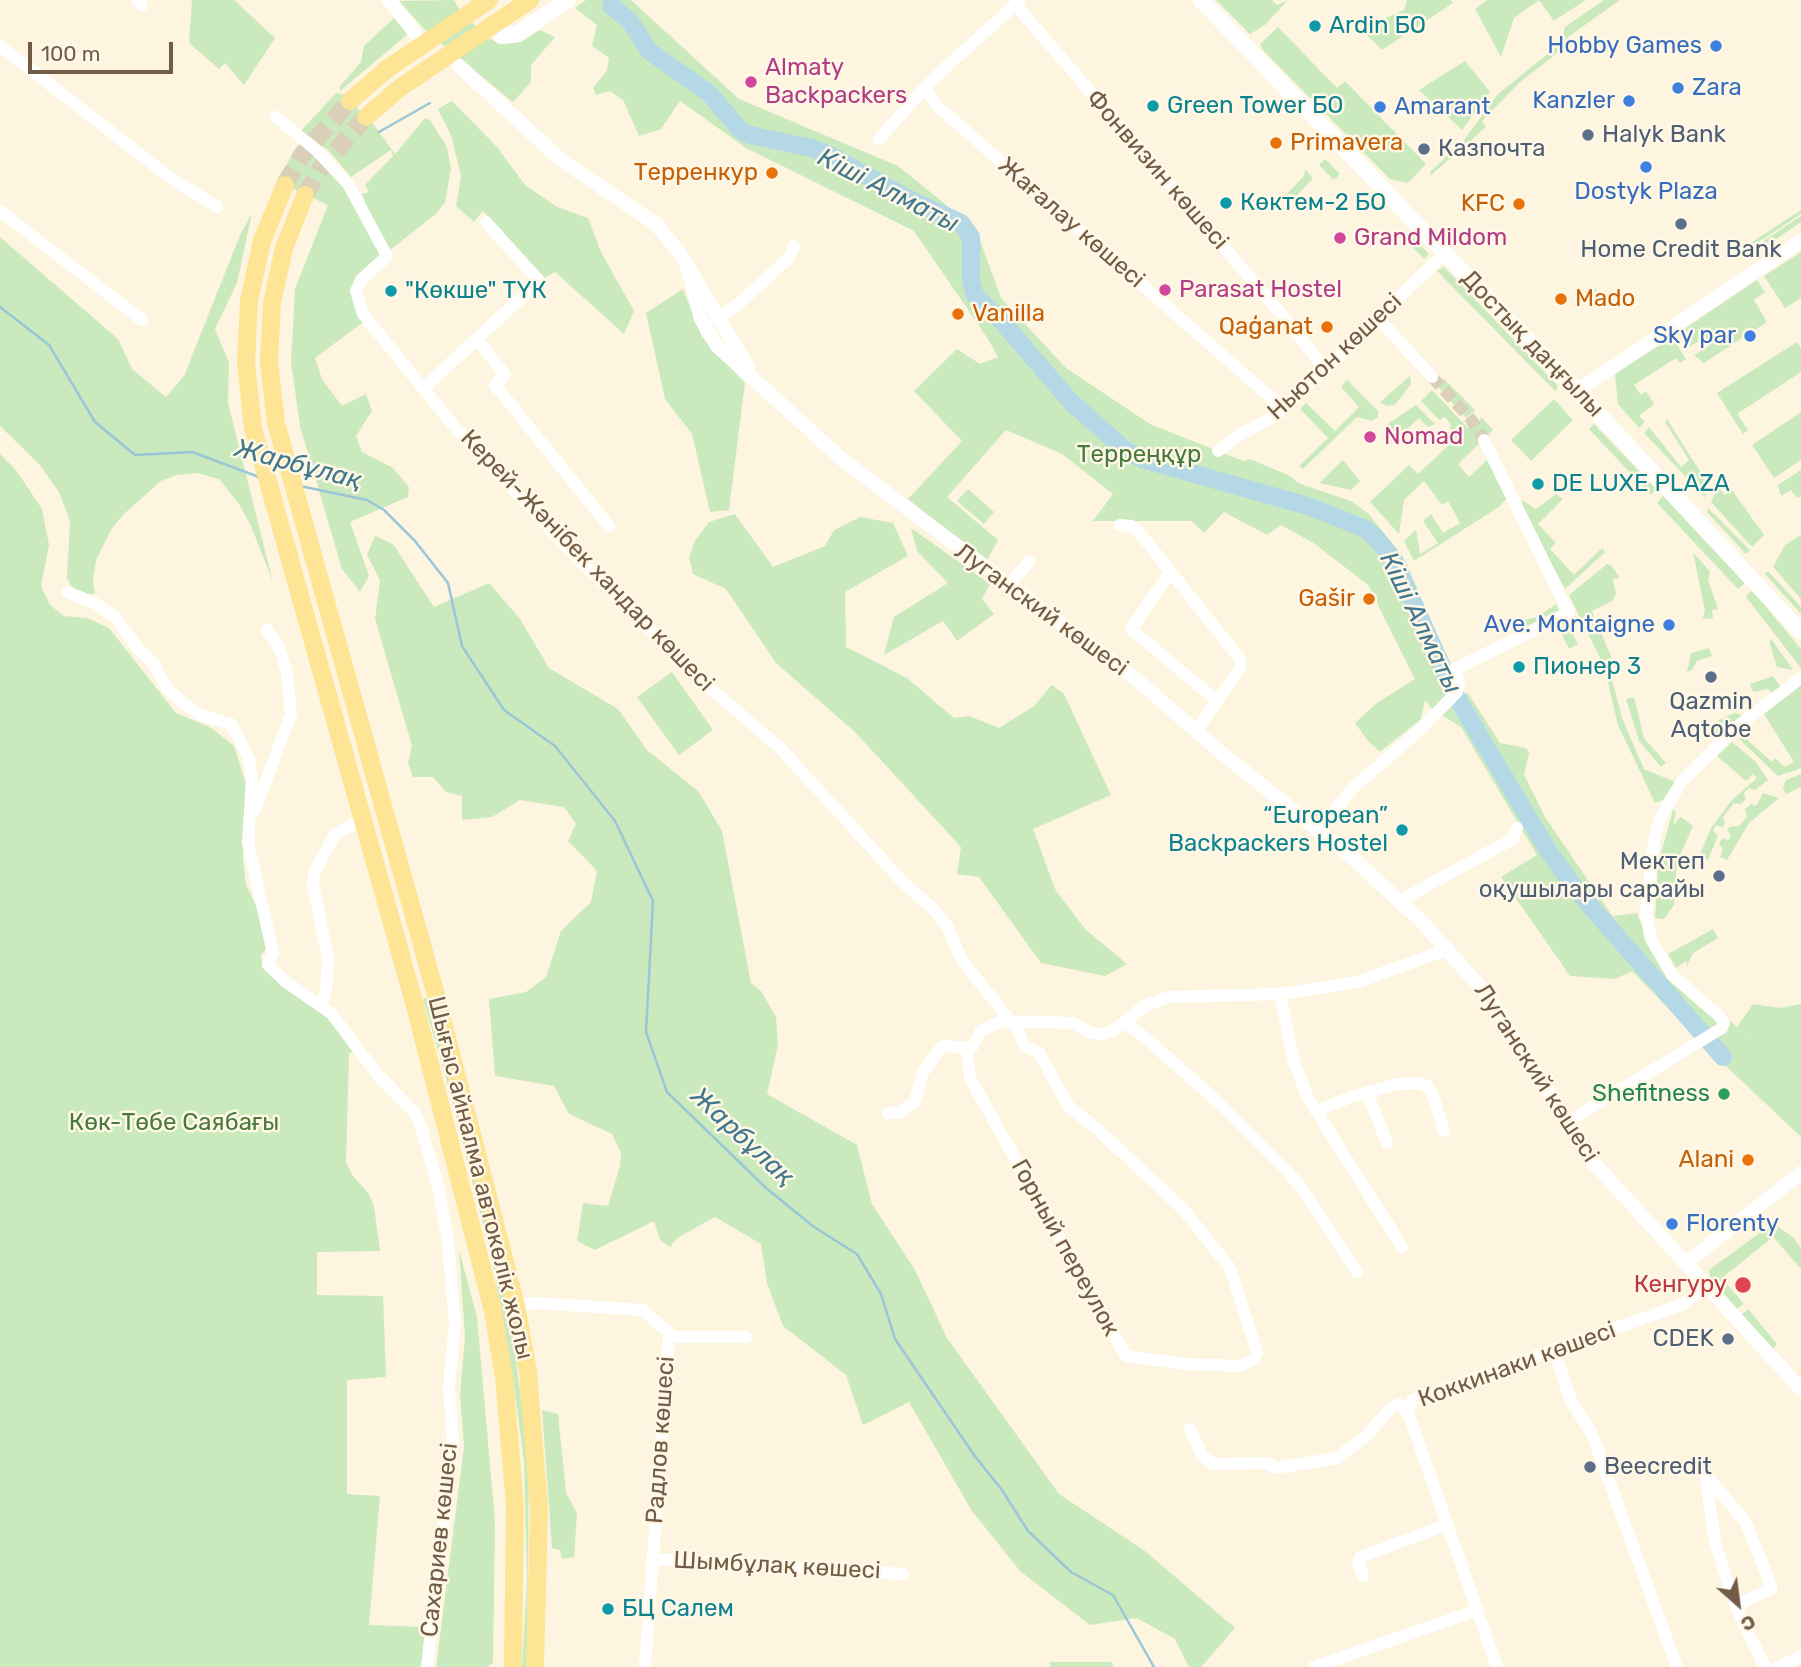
<!DOCTYPE html>
<html>
<head>
<meta charset="utf-8">
<style>
  body { margin:0 }
  #map { position:relative; width:1801px; height:1667px; overflow:hidden; background:#fdf5df; font-family:Rubik,sans-serif }
  canvas { display:block }
  .north { position:absolute; left:1703px; top:1569px; width:70px; height:70px; -webkit-text-stroke:5px #fff8e6; paint-order:stroke; rotate:152deg; font-size:19px; font-weight:700; line-height:28px; text-align:center; color:#735c47 }
  .north::after { content:''; display:block; margin:auto; width:24px; height:32px; background:#735c47; clip-path:polygon(50% 0,100% 100%,50% 72%,0 100%) }
  .scale { position:absolute; left:28px; top:42px; width:145px; height:32px; box-sizing:border-box; border:4px solid #735c47; border-top:0; padding-left:9px; font-size:21px; line-height:24px; white-space:nowrap; color:#735c47; -webkit-text-stroke:5px #fff8e6; paint-order:stroke }
</style>
</head>
<body>
<div id="map">
<canvas width="1801" height="1667"></canvas>
<div class="north">С</div>
<div class="scale">100 m</div>
</div>
<script>
const c = document.querySelector('canvas').getContext('2d');
c.lineJoin = 'round';
function fillPath(path, color) { c.fillStyle = color; c.fill(path, 'evenodd'); }
const toPath = rows => new Path2D(rows.map(r => 'M' + r).join(''));
function stroke(path, color, width, dash) { c.strokeStyle = color; c.lineWidth = width; c.lineCap = dash ? 'butt' : 'round'; c.setLineDash(dash || []); c.stroke(path); }
function drawText(font, color, halo, rows, align = 'center') {
  c.font = font + ' Rubik,sans-serif'; c.lineWidth = 5; c.setLineDash([]); c.textBaseline = 'middle'; c.strokeStyle = halo; c.fillStyle = color; for (const [text, x, y, turn = 0] of rows) {
    c.save(); c.translate(x, y); c.rotate((+turn || 0) * Math.PI / 180); c.textAlign = isNaN(turn) ? turn : align; if (halo) c.strokeText(text, 0, 0); c.fillText(text, 0, 0); c.restore();
  }
}
const green = toPath([
  [192,0,234,0,275,38,244,85,225,63,219,69,189,43],
  [454,0,460,11,488,38,503,44,521,42,540,30,555,37,531,65,531,82,513,102,427,32,399,1],
  [586,0,631,0,739,99,898,166,976,229,1001,298,1066,368,1150,424,1243,461,1250,459,1290,476,1298,483,1351,501,1369,514,1406,562,1449,667,1465,694,1468,693,1500,743,1526,748,1529,753,1524,775,1545,817,1613,917,1619,923,1613,916,1637,913,1652,952,1764,1051,1737,1027,1753,1004,1780,1008,1801,1004,1801,1137,1708,1049,1632,971,1615,979,1570,976,1501,877,1537,855,1461,727,1432,709,1425,700,1421,719,1380,752,1368,741,1355,723,1377,703,1415,679,1368,585,1315,544,1281,525,1267,535,1224,512,1204,533,1192,521,1093,521,1113,494,1062,454,1006,430,947,497,998,540,986,562,908,499,962,441,914,391,957,349,980,364,998,357,988,339,914,231,746,148,680,101,661,129,639,136,623,100,610,91,596,95,593,88,607,70,609,58,592,46,597,25,575,8],
  [1216,0,1272,0,1277,5,1288,0,1265,25,1250,34],
  [1407,0,1451,0,1453,3,1382,50,1366,34,1379,21,1404,10],
  [1487,0,1586,0,1554,21,1539,0,1514,18,1501,57,1475,9],
  [1604,0,1620,0,1568,37,1567,43,1550,59,1520,82,1482,121,1486,127,1430,176,1431,171,1464,140,1497,95,1561,43,1565,27],
  [395,17,408,34,340,91,340,86,361,62,364,46],
  [1278,27,1337,88,1345,81,1426,164,1408,183,1390,179,1263,50,1260,44],
  [1465,61,1490,92,1462,130,1419,90],
  [336,93,343,94,374,125,395,154,425,118,430,120,447,147,451,169,445,202,437,213,390,250,369,214,362,194,369,192,365,185,393,156,391,150,351,177,328,150,301,131],
  [452,101,497,147,525,185,557,207,588,218,601,252,634,311,624,334,555,272,545,278,483,211,474,222,456,206,461,176,451,135,438,109],
  [302,140,338,175,387,256,361,280,362,323,315,358,322,379,342,406,366,394,372,411,356,436,362,452,393,468,409,487,408,497,350,522,369,576,360,592,342,569,300,426,291,362,295,289,328,205,276,181],
  [1325,159,1340,174,1334,180,1319,165],
  [1305,169,1313,178,1288,205,1282,199,1304,176],
  [1801,210,1801,214,1751,247,1746,246],
  [252,213,237,283,215,329,229,363,228,403,273,582,251,526,239,504,219,479,197,473,177,475,161,481,125,513,112,528,96,560,93,581,95,594,83,594,74,590,67,578,70,521,59,492,39,464,0,426,0,237,118,339,132,369,166,397,184,376,241,233],
  [1801,216,1801,222,1752,256,1747,252],
  [1411,235,1429,254,1424,259,1406,240],
  [1801,252,1801,298,1785,308,1764,276],
  [1444,267,1558,386,1556,392,1437,271],
  [1757,280,1765,292,1754,300,1767,322,1704,363,1694,355,1709,346,1704,338,1689,347,1678,333],
  [1593,287,1608,299,1587,302,1583,306,1585,292],
  [683,289,702,337,745,383,729,510,710,512,692,434,665,399,646,313],
  [1672,337,1686,359,1680,363,1676,358,1634,385,1641,395,1646,391,1654,404,1639,416,1645,422,1639,428,1618,404,1615,374],
  [1797,342,1801,348,1801,372,1737,414,1748,430,1743,434,1717,393],
  [1410,376,1411,384,1395,405,1387,406,1380,402],
  [1444,379,1475,410,1466,418,1437,386],
  [1347,380,1378,411,1378,417,1372,421,1357,417,1303,469,1299,466,1328,438,1300,409,1306,403,1335,431,1359,407,1341,387],
  [1432,390,1468,428,1482,418,1493,430,1458,464,1469,477,1489,458,1508,497,1499,507,1414,561,1404,541,1416,530,1420,554,1438,543,1423,521,1431,514,1443,533,1460,523,1448,501,1442,505,1424,481,1404,500,1399,534,1370,502,1409,465,1418,474,1447,447,1438,438,1451,431,1450,423,1445,417,1439,420,1421,401],
  [1554,399,1573,420,1531,461,1511,440],
  [1416,405,1435,424,1428,427,1419,418,1390,445,1383,435,1389,423],
  [1801,412,1801,460,1774,478,1752,445],
  [1667,419,1706,481,1708,489,1705,497,1644,433,1649,427,1681,467,1689,460,1665,422],
  [1594,424,1656,489,1651,495,1589,429],
  [0,454,16,470,42,509,49,545,41,586,50,605,64,616,87,618,109,628,176,713,210,727,234,746,247,787,243,858,246,885,265,924,267,947,261,955,262,964,268,972,325,1014,355,1050,349,1054,346,1162,352,1175,369,1194,374,1207,380,1251,317,1252,317,1295,383,1296,386,1377,347,1380,347,1494,380,1496,369,1625,425,1627,421,1667,0,1667],
  [1343,460,1360,481,1351,490,1319,483],
  [1801,470,1801,496,1797,498,1791,490,1781,496,1778,485],
  [1719,486,1724,495,1732,490,1764,535,1752,547,1711,502],
  [968,489,994,512,984,524,957,501],
  [1556,494,1563,499,1538,524,1556,543,1550,549,1574,575,1602,548,1605,552,1565,589,1523,511,1522,500,1536,509],
  [1663,496,1745,583,1738,589,1657,503],
  [1708,508,1750,550,1746,554,1707,512],
  [735,514,773,567,825,546,834,530,860,517,893,523,908,556,845,592,846,647,907,678,954,718,969,716,999,728,1034,706,1052,685,1064,694,1111,795,1033,829,1056,891,1086,930,1127,964,1105,976,1041,963,979,877,957,874,961,847,855,732,776,663,726,589,693,574,689,557,695,541,709,522],
  [911,528,990,584,982,599,994,614,957,641,943,621,884,655,894,617,948,583,917,551],
  [1801,535,1801,599,1773,567,1785,545],
  [375,536,393,544,434,607,489,583,520,619,549,668,618,709,647,750,698,791,722,831,751,983,761,991,776,1017,778,1045,767,1094,857,1145,872,1204,915,1270,947,1338,1059,1494,1145,1551,1235,1628,1201,1667,1189,1667,1175,1639,1137,1618,1090,1625,1020,1571,972,1511,909,1402,863,1425,846,1375,783,1326,767,1283,761,1244,715,1217,677,1238,670,1247,660,1240,654,1221,595,1250,577,1241,583,1203,608,1206,620,1166,621,1153,612,1134,569,1114,554,1086,495,1076,489,999,526,992,546,977,561,931,591,902,597,871,568,841,576,824,564,807,520,800,492,817,462,820,462,796,446,792,433,777,413,777,408,763,412,746,375,619,380,580,367,555],
  [1693,552,1710,572,1708,580,1718,609,1712,610,1713,618,1702,619,1705,611],
  [1607,564,1611,565,1620,578,1613,579,1616,594,1612,601,1592,611,1612,659,1603,664,1569,595],
  [1768,571,1801,607,1801,614,1765,574],
  [1752,590,1801,649,1801,668,1746,597],
  [1556,604,1559,610,1527,626,1524,620,1537,617],
  [1568,625,1578,644,1569,649,1559,629],
  [1772,640,1793,670,1777,667,1769,641],
  [1709,648,1712,656,1697,661,1692,670,1687,672,1691,653],
  [672,672,713,730,679,755,637,697],
  [1611,676,1622,718,1644,769,1675,782,1663,800,1655,803,1618,725,1607,678],
  [1773,676,1781,687,1772,693,1768,689,1753,692,1750,684],
  [1801,684,1801,768,1778,776,1739,739,1744,737,1772,762,1775,758,1785,767,1794,762,1764,714],
  [1634,697,1644,738,1666,763,1661,767,1639,741,1626,699],
  [1734,713,1745,716,1720,737,1709,725],
  [1732,742,1755,761,1768,780,1755,790,1749,788,1744,793,1746,799,1741,804,1734,803,1723,817,1725,823,1723,827,1716,825,1713,831,1718,835,1708,860,1699,857,1711,828,1732,800,1757,778,1753,774,1746,781,1717,756],
  [1801,774,1801,787,1786,794,1783,788,1786,780],
  [1763,793,1779,798,1749,823,1727,860,1720,857,1723,848,1719,845,1722,838,1728,840,1731,836,1727,830,1730,827,1739,826,1747,817,1745,809,1751,804,1756,806],
  [1673,810,1676,812,1673,825,1681,817,1693,826,1677,862,1674,905,1664,919,1655,918,1658,865],
  [1713,929,1718,938,1693,953,1687,966,1686,961,1676,968,1668,954],
  [427,998,467,1132,512,1330,529,1460,527,1667,522,1667,527,1581,524,1461,514,1386,493,1265,450,1092,423,999],
  [1773,1223,1793,1237,1801,1248,1801,1269,1773,1237,1722,1278,1744,1304,1737,1309,1710,1277,1709,1270],
  [459,1250,477,1317,495,1522,493,1663,487,1667,436,1667,464,1447,460,1395,465,1336],
  [1748,1309,1777,1344,1772,1350,1741,1315],
  [542,1410,558,1414,566,1493,577,1513,574,1557,562,1559,560,1550,552,1548],
  [1049,1662,1111,1662,1114,1667,1050,1667]
]);
const stream = toPath([
  [379,132,430,103],
  [0,307,49,345,95,422,135,455,192,452,259,477],
  [300,486,367,500,384,510,415,541,448,583,462,646,504,710,555,746,615,821,653,901,646,1032,667,1092,766,1188,814,1227,857,1254,881,1294,895,1339,974,1455,1002,1490,1028,1531,1071,1572,1113,1595,1154,1667]
]);
const river = toPath([
  [611,6,630,21,649,51,710,94,740,130,750,135,811,148,830,155,907,198,961,223,971,237,971,281,975,295,1004,324,1071,402,1125,450,1142,459,1311,507,1366,529,1377,539,1394,560,1453,691,1549,852,1577,891,1723,1057]
]);
const minorTunnel = toPath([
  [1432,377,1470,418,1484,440]
]);
const primaryTunnel = toPath([
  [285,185,302,155,350,101],
  [305,195,321,168,366,117]
]);
const minor = toPath([
  [137,0,142,5],
  [1015,4,1283,316,1325,369],
  [0,46,168,176,217,207],
  [926,88,935,104,1284,409],
  [276,117,317,151,348,184,387,256,361,280,356,291,363,314,453,425,577,558,710,688,779,747,901,880,936,912,947,926,962,960,1018,1031,1025,1046,1039,1053,1069,1107,1095,1127,1182,1208,1230,1268,1257,1352,1254,1359,1240,1366,1185,1364,1126,1356,970,1078,967,1048],
  [879,139,932,80,1020,0],
  [0,211,142,320],
  [1378,318,1432,377],
  [717,319,736,306,788,259,794,246],
  [477,339,505,375,495,385,609,526],
  [424,388,539,281,486,222],
  [1218,451,1241,434,1278,414,1445,253],
  [1120,525,1132,526,1139,532,1240,659,1240,668,1196,731],
  [1169,574,1131,629,1217,701],
  [1008,585,1029,562],
  [68,592,96,604,115,617,139,650,154,664,167,688,181,701,200,715,231,724,249,759,252,779,248,843,273,953,268,965,286,982,331,1013,377,1074,414,1112,421,1127,439,1190,448,1243,455,1323,449,1387,453,1445,427,1667],
  [255,810,291,714,287,674,280,649,267,630],
  [1318,830,1354,787,1420,730,1457,692,1459,682,1455,669,1569,613,1484,440],
  [1399,901,1513,839,1517,828],
  [1280,994,1294,1062,1308,1098,1402,1247],
  [322,1005,326,989,328,959,313,884,314,873,335,834,362,820],
  [1124,1022,1147,1039,1220,1104,1288,1172,1303,1190,1357,1272],
  [1367,1093,1387,1143],
  [1316,1111,1351,1097,1398,1084,1418,1083,1427,1086,1432,1093,1444,1131],
  [888,1113,900,1113,915,1101,923,1072,940,1049,945,1046,967,1048,973,1046,981,1031,1002,1021,1072,1023,1092,1033,1103,1034,1116,1029,1144,1006,1169,997,1280,994,1358,982,1449,949],
  [1566,1123,1722,1028,1724,1023,1718,1015,1672,975,1651,939,1646,913,1654,840,1660,818,1682,781,1739,725,1801,678],
  [516,1305,536,1303,643,1310,669,1333,645,1667],
  [669,1337,746,1337],
  [1554,1350,1571,1401,1592,1434,1677,1667],
  [1408,1412,1413,1400,1681,1305,1706,1287],
  [1408,1412,1497,1667],
  [1190,1429,1202,1455,1213,1464,1267,1463,1276,1468,1337,1458,1365,1437,1392,1407,1398,1404,1408,1412],
  [652,1559,903,1574],
  [1363,1576,1358,1562,1361,1557,1446,1525],
  [1736,1605,1771,1589,1771,1585,1746,1523,1705,1473,1715,1542,1731,1593,1741,1618,1765,1667],
  [1314,1667,1478,1610],
  [1777,1667,1801,1657]
]);
const tertiary = toPath([
  [389,0,415,33],
  [458,65,561,160,656,224,679,252,748,367],
  [687,266,701,319,717,346,844,461,1142,684,1218,750,1355,860,1424,924,1488,996,1592,1161,1801,1389],
  [1577,391,1801,241],
  [1686,1263,1801,1173]
]);
const secondary = toPath([
  [1201,0,1567,380,1801,632],
  [501,36,517,34,568,0]
]);
const primary = toPath([
  [350,101,387,69,489,0],
  [366,117,401,87,530,0],
  [285,185,262,241,249,301,246,363,253,428,414,1002,493,1311,504,1377,515,1505,513,1667],
  [305,195,284,248,272,303,269,362,276,423,436,995,516,1305,528,1372,539,1508,535,1667]
]);
const markers = [
  [1315,26,7,"#0f9aa8"],
  [1716,46,7,"#3f7fe0"],
  [751,82,7,"#d1479c"],
  [1678,88,7,"#3f7fe0"],
  [1629,101,7,"#3f7fe0"],
  [1153,106,7,"#0f9aa8"],
  [1380,107,7,"#3f7fe0"],
  [1588,135,7,"#5c6f8a"],
  [1276,143,7,"#e8710a"],
  [1424,149,7,"#5c6f8a"],
  [1646,167,7,"#3f7fe0"],
  [772,173,7,"#e8710a"],
  [1226,203,7,"#0f9aa8"],
  [1519,204,7,"#e8710a"],
  [1681,224,7,"#5c6f8a"],
  [1340,238,7,"#d1479c"],
  [1165,290,7,"#d1479c"],
  [391,291,7,"#0f9aa8"],
  [1561,299,7,"#e8710a"],
  [958,314,7,"#e8710a"],
  [1327,327,7,"#e8710a"],
  [1750,336,7,"#3f7fe0"],
  [1370,437,7,"#d1479c"],
  [1538,484,7,"#0f9aa8"],
  [1369,599,7,"#e8710a"],
  [1669,625,7,"#3f7fe0"],
  [1519,667,7,"#0f9aa8"],
  [1711,677,7,"#5c6f8a"],
  [1402,830,7,"#0f9aa8"],
  [1719,876,7,"#5c6f8a"],
  [1724,1094,7,"#2e9e5b"],
  [1748,1160,7,"#e8710a"],
  [1672,1224,7,"#3f7fe0"],
  [1743,1285,9,"#e0444e"],
  [1728,1339,7,"#5c6f8a"],
  [1590,1467,7,"#5c6f8a"],
  [608,1609,7,"#0f9aa8"]
];
const cultureNames = [
  ["Ardin БО",1329,26],
  ["Green Tower БО",1167,106],
  ["Көктем-2 БО",1240,203],
  ["\"Көкше\" ТҮК",405,291],
  ["DE LUXE PLAZA",1552,484],
  ["Пионер 3",1533,667],
  ["“European”",1388,816,"right"],
  ["Backpackers Hostel",1388,844,"right"],
  ["БЦ Салем",622,1609]
];
const shopNames = [
  ["Hobby Games",1702,46],
  ["Zara",1692,88,"left"],
  ["Kanzler",1615,101],
  ["Amarant",1394,107,"left"],
  ["Dostyk Plaza",1646,192,"center"],
  ["Sky par",1736,336],
  ["Ave. Montaigne",1655,625],
  ["Florenty",1686,1224,"left"]
];
const hotelNames = [
  ["Almaty",765,68],
  ["Backpackers",765,96],
  ["Grand Mildom",1354,238],
  ["Parasat Hostel",1179,290],
  ["Nomad",1384,437]
];
const serviceNames = [
  ["Halyk Bank",1602,135],
  ["Казпочта",1438,149],
  ["Home Credit Bank",1681,250,"center"],
  ["Qazmin",1711,702,"center"],
  ["Aqtobe",1711,730,"center"],
  ["Мектеп",1705,862,"right"],
  ["оқушылары сарайы",1705,890,"right"],
  ["CDEK",1714,1339,"right"],
  ["Beecredit",1604,1467]
];
const foodNames = [
  ["Primavera",1290,143,"left"],
  ["Терренкур",758,173],
  ["KFC",1505,204],
  ["Mado",1575,299,"left"],
  ["Vanilla",972,314,"left"],
  ["Qaģanat",1313,327],
  ["Gašir",1355,599],
  ["Alani",1734,1160]
];
const streetNames = [
  ["Фонвизин көшесі",1157,170,49],
  ["Жағалау көшесі",1071,223,41],
  ["Достық даңғылы",1532,344,46],
  ["Ньютон көшесі",1335,357,-43],
  ["Керей-Жәнібек хандар көшесі",587,561,46],
  ["Луганский көшесі",1041,610,36],
  ["Луганский көшесі",1536,1073,57],
  ["Шығыс айналма автокөлік жолы",480,1178,76],
  ["Горный переулок",1065,1248,61],
  ["Коккинаки көшесі",1517,1365,-20],
  ["Радлов көшесі",661,1440,-86],
  ["Сахариев көшесі",440,1540,-84],
  ["Шымбұлақ көшесі",777,1566,3]
];
const parkNames = [
  ["Терреңқұр",1139,455],
  ["Көк-Төбе Саябағы",174,1123]
];
const leisureNames = [
  ["Shefitness",1710,1094]
];
const healthNames = [
  ["Кенгуру",1727,1285]
];
const waterNames = [
  ["Кіші Алматы",888,191,27],
  ["Жарбұлақ",298,465,15],
  ["Кіші Алматы",1420,623,64],
  ["Жарбұлақ",742,1137,43]
];
fillPath(green, '#caeabe');
stroke(stream, '#9ac6d8', 2.5);
stroke(river, '#b4d8e6', 18);
stroke(minorTunnel, '#dacfb9', 12, [12, 6]);
stroke(primaryTunnel, '#dacfb9', 18, [18, 9]);
stroke(minor, '#fff', 12);
stroke(tertiary, '#fff', 14);
stroke(secondary, '#fff', 16);
stroke(primary, '#fee495', 18);
for (const [x, y, r, color] of markers) { const dot = new Path2D(); dot.arc(x, y, r, 0, 2 * Math.PI); c.fillStyle = color; c.fill(dot); stroke(dot, '#fff8e6', 2.5); }
drawText('24px', '#0d838f', '#fff8e6', cultureNames, 'left');
drawText('24px', '#366cbe', '#fff8e6', shopNames, 'right');
drawText('24px', '#b23c85', '#fff8e6', hotelNames, 'left');
drawText('24px', '#4e5e75', '#fff8e6', serviceNames, 'left');
drawText('24px', '#c56008', '#fff8e6', foodNames, 'right');
drawText('24px', '#735c47', '#fff8e6', streetNames);
drawText('24px', '#48793e', '#fff8e6', parkNames);
drawText('24px', '#27864d', '#fff8e6', leisureNames, 'right');
drawText('24px', '#be3a42', '#fff8e6', healthNames, 'right');
drawText('italic 26px', '#42788f', '#fff8e6', waterNames);
</script>
</body>
</html>
